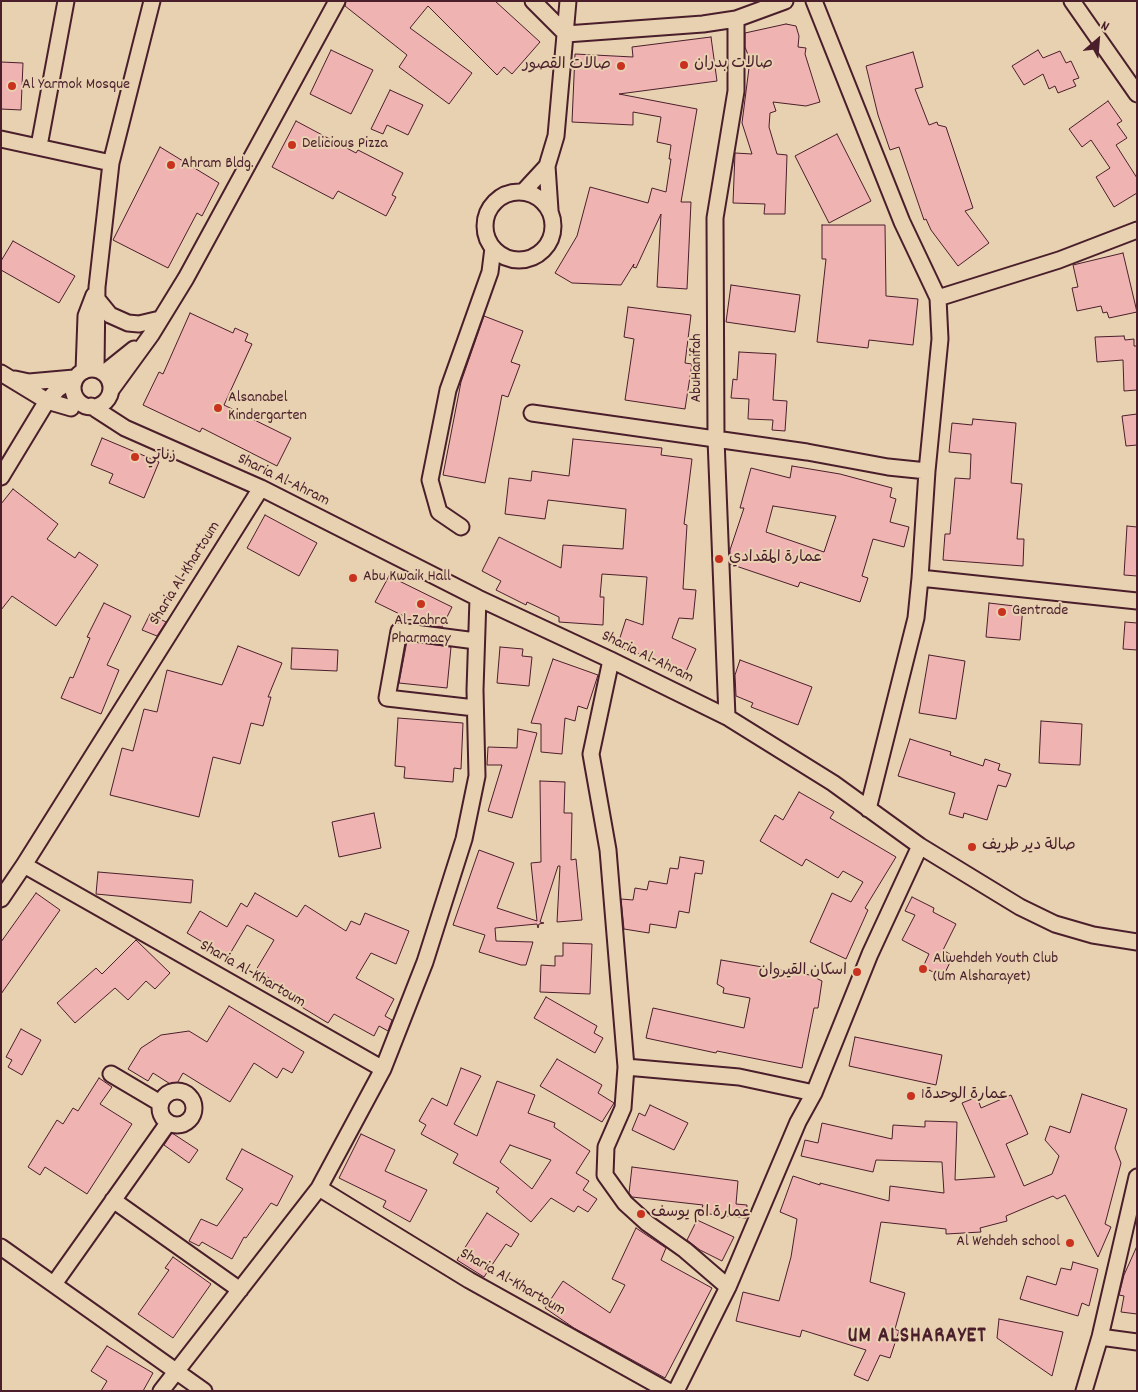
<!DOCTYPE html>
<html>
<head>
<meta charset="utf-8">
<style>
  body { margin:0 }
  #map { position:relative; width:1138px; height:1392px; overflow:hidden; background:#e8d1b1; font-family:Dekko,sans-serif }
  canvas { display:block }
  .frame { position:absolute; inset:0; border:2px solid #4a1f2b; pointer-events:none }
  .north { position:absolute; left:1073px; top:15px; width:50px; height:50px; -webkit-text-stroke:4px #e8d1b1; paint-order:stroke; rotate:27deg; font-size:14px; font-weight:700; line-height:20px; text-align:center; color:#4a1f2b }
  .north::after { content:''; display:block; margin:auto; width:18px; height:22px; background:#4a1f2b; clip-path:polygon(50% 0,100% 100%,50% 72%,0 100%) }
</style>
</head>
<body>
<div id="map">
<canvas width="1138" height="1392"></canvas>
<div class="frame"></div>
<div class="north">N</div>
</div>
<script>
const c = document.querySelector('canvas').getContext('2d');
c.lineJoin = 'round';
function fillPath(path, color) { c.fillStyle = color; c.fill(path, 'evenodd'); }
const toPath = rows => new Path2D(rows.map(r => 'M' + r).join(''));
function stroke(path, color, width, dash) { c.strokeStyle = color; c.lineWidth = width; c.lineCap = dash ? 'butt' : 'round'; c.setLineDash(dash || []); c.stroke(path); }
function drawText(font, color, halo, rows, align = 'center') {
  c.font = font + ' Dekko,"Playpen Sans Arabic",sans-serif'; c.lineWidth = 4; c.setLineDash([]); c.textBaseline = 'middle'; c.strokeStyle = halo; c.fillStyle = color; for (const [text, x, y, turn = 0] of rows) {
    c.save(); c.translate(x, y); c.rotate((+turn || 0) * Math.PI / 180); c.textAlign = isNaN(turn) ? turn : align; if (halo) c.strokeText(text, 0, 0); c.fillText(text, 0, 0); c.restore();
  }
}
const building = toPath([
  [346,1,495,1,540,42,512,74,504,67,497,75,428,6,410,28,472,73,449,104,399,67,407,55,345,6,346,1],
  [786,24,796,26,799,36,798,47,806,48,805,54,820,102,806,106,773,102,776,111,770,113,769,127,777,154,787,155,785,214,764,214,765,204,733,203,735,153,752,154,742,123,750,60,745,47,745,33,786,24],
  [711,37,717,81,619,94,697,109,681,202,691,202,687,289,657,287,661,214,636,268,633,267,634,264,621,285,572,283,555,273,577,236,590,187,648,203,652,188,666,192,671,159,669,159,671,145,657,142,661,117,633,112,633,125,572,122,575,54,633,57,632,47,711,37],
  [331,50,373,70,351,114,310,94,331,50],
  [1038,50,1043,58,1060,51,1066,63,1071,61,1079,78,1073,80,1076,86,1058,93,1055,86,1049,89,1043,74,1024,85,1012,66,1038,50],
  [913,52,923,87,915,89,929,125,937,122,938,125,946,127,973,208,965,211,989,243,958,266,931,230,926,219,924,220,899,147,890,150,878,115,866,66,913,52],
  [1,62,23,63,21,110,1,109,1,62],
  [390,90,423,105,408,135,387,125,383,134,371,129,390,90],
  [1108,101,1122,121,1117,124,1127,138,1116,145,1137,178,1137,193,1114,207,1096,177,1110,168,1091,140,1082,147,1069,129,1108,101],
  [296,121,356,153,358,150,403,173,392,195,396,197,386,216,338,191,333,199,272,167,296,121],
  [837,134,871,201,829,223,795,156,837,134],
  [160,147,219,183,202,216,197,213,168,268,113,240,160,147],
  [822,225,885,225,886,296,918,299,913,345,869,340,868,348,817,342,826,259,822,259,822,225],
  [13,241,75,276,59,303,1,270,1,261,13,241],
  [1123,253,1137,312,1109,318,1107,312,1103,313,1101,306,1077,311,1072,288,1078,287,1073,265,1123,253],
  [731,285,800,295,795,332,726,322,731,285],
  [628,307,691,315,685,363,692,364,685,409,625,400,634,339,624,337,628,307],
  [190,313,233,333,235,328,248,334,245,341,252,344,224,405,291,438,277,466,202,428,200,432,143,405,159,372,163,374,190,313],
  [484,316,523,331,511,362,520,365,508,397,502,395,485,483,443,475,461,382,484,316],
  [1124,336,1125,340,1134,339,1134,346,1137,346,1137,390,1124,391,1123,360,1097,362,1095,337,1124,336],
  [739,352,776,354,773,400,787,401,785,431,772,430,773,420,748,419,749,399,731,398,733,379,737,380,739,352],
  [1137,414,1137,445,1126,446,1122,416,1137,414],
  [973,419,1016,423,1011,483,1022,484,1017,539,1024,539,1023,566,943,560,945,534,950,534,955,478,970,479,971,454,949,452,952,423,972,425,973,419],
  [102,438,159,462,144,498,109,483,113,474,91,465,102,438],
  [573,439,662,448,661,455,692,459,684,524,687,525,683,589,696,590,693,619,679,618,672,638,696,649,684,676,664,666,665,662,617,647,626,619,643,625,647,577,602,574,600,597,604,597,603,625,559,622,559,617,527,602,526,605,496,590,501,581,482,571,499,537,561,568,563,545,623,549,626,509,548,500,545,519,505,514,509,478,531,481,532,471,569,476,573,439],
  [792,466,840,474,892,488,890,497,896,499,890,522,909,527,904,547,873,539,862,576,868,578,860,602,800,582,798,587,730,564,730,550,744,508,740,508,751,468,790,478,792,466],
  [773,506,836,516,824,552,766,532,773,506],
  [13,489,58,524,47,539,75,558,79,552,98,565,56,626,12,596,1,610,1,504,13,489],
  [265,515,317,543,299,576,247,548,265,515],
  [1127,526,1137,527,1137,576,1124,575,1127,526],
  [389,576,452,607,442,627,420,624,375,602,389,576],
  [104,603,131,616,107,665,119,670,101,714,61,698,70,677,73,678,90,638,87,637,104,603],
  [989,603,1023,607,1020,640,986,637,989,603],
  [150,614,166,622,157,636,142,630,150,614],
  [1125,622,1137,623,1137,650,1123,649,1125,622],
  [407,641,451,647,447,688,399,683,407,641],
  [238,646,282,663,268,697,271,697,263,726,251,723,240,764,213,757,199,817,110,795,122,748,133,751,144,709,157,712,167,670,222,685,238,646],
  [500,647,523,649,522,656,532,657,529,686,497,683,500,647],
  [292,648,338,650,337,671,291,669,292,648],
  [929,655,965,661,956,719,919,713,929,655],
  [553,659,598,675,587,709,578,706,575,721,565,718,562,754,541,752,541,724,531,723,553,659],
  [740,660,812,687,798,725,751,707,753,703,736,696,735,675,740,660],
  [398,718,463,723,461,769,454,768,453,782,404,778,405,767,395,766,398,718],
  [1041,721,1082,724,1080,765,1039,763,1041,721],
  [518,729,537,733,512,818,488,811,502,765,487,765,488,747,517,748,518,729],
  [910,739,951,752,950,755,983,766,985,759,1000,764,998,770,1011,774,1006,787,998,785,987,820,964,813,963,818,949,814,955,793,898,776,910,739],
  [540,781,565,782,564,813,572,813,571,860,576,859,582,920,557,922,560,866,558,866,540,922,544,923,539,924,538,928,537,924,495,928,496,941,533,942,526,965,521,965,479,952,485,935,453,925,479,850,514,863,497,908,537,921,531,863,541,862,540,781],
  [799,792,834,812,830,818,896,857,865,908,868,910,846,959,810,942,832,893,851,902,863,882,843,871,838,878,806,859,802,866,760,841,775,815,783,820,799,792],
  [374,813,381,848,339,857,332,822,374,813],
  [680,857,704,861,702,874,695,873,689,913,679,911,676,928,650,924,649,933,624,929,621,899,633,900,635,888,647,890,649,881,667,884,670,868,678,869,680,857],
  [98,872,193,880,191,903,96,894,98,872],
  [36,893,60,910,1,994,1,942,36,893],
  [255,893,297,917,305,905,346,931,351,921,360,925,365,913,409,931,396,964,371,953,356,978,394,999,385,1016,392,1020,388,1031,379,1026,374,1036,334,1014,328,1023,300,1006,304,1000,256,970,274,940,247,925,228,957,187,933,200,911,227,927,241,903,247,907,255,893],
  [912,897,934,908,933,912,956,924,943,950,953,956,943,977,923,967,929,954,902,940,915,915,905,911,912,897],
  [136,940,170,973,155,989,146,981,128,1000,115,988,75,1023,57,1003,96,968,102,974,136,940],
  [563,943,592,944,590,994,540,992,541,965,555,966,555,956,563,956,563,943],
  [721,960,810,975,822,981,818,1008,814,1008,802,1068,717,1051,716,1053,646,1038,653,1008,744,1028,750,998,723,993,724,988,717,984,721,960],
  [546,997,597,1026,594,1033,603,1038,595,1053,534,1018,546,997],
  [229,1006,304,1052,292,1073,283,1068,277,1078,254,1063,230,1102,183,1073,175,1087,153,1073,148,1081,128,1069,141,1048,161,1035,189,1031,207,1042,229,1006],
  [21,1029,41,1040,22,1075,8,1067,12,1060,6,1057,21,1029],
  [855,1037,942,1055,936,1085,849,1066,855,1037],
  [557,1059,602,1085,598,1093,614,1103,602,1122,540,1086,557,1059],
  [461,1068,481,1076,454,1124,477,1136,497,1081,535,1095,528,1113,555,1123,554,1127,590,1151,576,1173,589,1181,583,1190,597,1199,588,1212,578,1206,574,1212,551,1198,531,1222,496,1192,499,1188,453,1163,458,1154,421,1134,426,1125,419,1121,432,1098,447,1106,461,1068],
  [510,1145,551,1160,532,1189,500,1162,510,1145],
  [99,1078,112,1087,100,1104,132,1124,87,1194,45,1167,40,1175,28,1167,57,1120,63,1124,73,1108,78,1111,99,1078],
  [1082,1094,1127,1109,1115,1148,1121,1163,1105,1224,1111,1227,1098,1257,1065,1195,1057,1199,1053,1196,1006,1216,1007,1221,980,1228,981,1232,946,1234,946,1229,881,1222,870,1282,905,1293,895,1329,899,1331,890,1358,880,1355,868,1381,854,1375,866,1350,802,1330,800,1337,736,1321,743,1292,779,1301,791,1257,797,1219,780,1212,793,1176,820,1185,820,1183,889,1201,890,1186,944,1193,942,1162,876,1160,873,1172,801,1156,805,1140,818,1143,822,1123,892,1139,893,1125,925,1127,925,1121,957,1122,955,1180,995,1177,962,1103,977,1097,981,1108,1011,1095,1028,1134,1006,1144,1024,1186,1052,1174,1059,1156,1045,1140,1050,1126,1070,1133,1082,1094],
  [650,1105,688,1123,674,1150,632,1130,639,1113,645,1116,650,1105],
  [172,1133,198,1150,189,1163,164,1145,172,1133],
  [361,1134,395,1150,385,1171,427,1190,410,1222,383,1207,386,1201,339,1178,361,1134],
  [242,1149,293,1176,277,1206,271,1203,246,1238,244,1237,232,1259,202,1242,199,1246,189,1241,201,1219,217,1226,243,1189,226,1179,242,1149],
  [632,1167,738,1181,736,1204,747,1205,746,1218,700,1213,703,1205,632,1197,629,1193,632,1167],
  [487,1213,519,1234,511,1247,506,1244,484,1277,457,1260,487,1213],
  [697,1220,734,1237,722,1261,700,1250,687,1240,697,1220],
  [636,1228,666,1248,661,1260,712,1288,665,1378,574,1328,545,1308,563,1281,610,1313,625,1285,612,1279,636,1228],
  [1137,1246,1137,1314,1121,1312,1124,1296,1119,1295,1124,1275,1137,1246],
  [173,1257,211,1284,173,1338,138,1314,169,1270,165,1268,173,1257],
  [1073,1262,1098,1269,1089,1306,1082,1303,1078,1316,1020,1299,1027,1276,1056,1285,1061,1268,1071,1270,1073,1262],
  [999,1319,1063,1332,1052,1376,997,1338,999,1319],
  [107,1346,153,1373,143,1391,101,1391,107,1381,91,1371,107,1346]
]);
const minor = toPath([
  [533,1,566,34,703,24,736,19,785,1],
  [814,1,902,222,938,298,940,339,927,471],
  [1072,1,1137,94],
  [1,139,111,163],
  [39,146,66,1],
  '485 226a34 34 0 1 1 68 0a34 34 0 1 1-68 0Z',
  [523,192,547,166],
  [550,210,547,166,556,136,568,1],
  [938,298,1059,260,1137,230],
  [97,299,110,315,128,323,139,324,160,319],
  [96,369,97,287,111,163,152,1],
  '73 388a19 19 0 1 1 38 0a19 19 0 1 1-38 0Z',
  [84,371,86,316,94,295],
  [1,373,47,401,71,408],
  [104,373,134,349],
  [15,379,29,382,74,378],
  [111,390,151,335,186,278,337,1],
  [91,406,125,428,261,488,478,598,611,660,727,717,833,783,920,846,1020,907,1055,924,1093,935,1137,942],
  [532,413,807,452,888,467,927,471,920,578,1137,601],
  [1,477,47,401,58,389,76,377],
  [261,488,24,865,383,1069],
  [461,527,439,512,430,480,448,390,490,272,493,248],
  [611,660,591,754,608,850,626,1067,623,1108,606,1147,605,1175,625,1203,647,1223,685,1250,728,1287],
  [475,708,387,698,399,631,476,641],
  [727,717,716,439,715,218,736,91,736,19],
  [868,809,916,618,920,578],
  [1,899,24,865],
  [626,1067,739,1077,814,1093],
  [111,1074,160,1103],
  '160 1108a17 17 0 1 1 34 0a17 17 0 1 1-34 0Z',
  [319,1188,469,1280,668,1391],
  [113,1200,240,1290],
  [1,1247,204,1391],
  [54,1284,168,1123],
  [1100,1337,1137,1342],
  [161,1391,319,1188,383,1069,425,962,464,839,477,776,475,690,478,598],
  [676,1391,728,1287,798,1122,814,1093,870,954,920,846],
  [1084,1391,1100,1337,1137,1177]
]);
const markers = [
  [684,65,5,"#c8321e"],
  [621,66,5,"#c8321e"],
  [12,86,5,"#c8321e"],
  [292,145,5,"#c8321e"],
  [171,165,5,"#c8321e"],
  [218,408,5,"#c8321e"],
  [135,457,5,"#c8321e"],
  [719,559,5,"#c8321e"],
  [353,578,5,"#c8321e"],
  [421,604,5,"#c8321e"],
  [1002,612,5,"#c8321e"],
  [972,847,5,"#c8321e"],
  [923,969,5,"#c8321e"],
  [857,972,5,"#c8321e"],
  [911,1096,5,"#c8321e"],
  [641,1214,5,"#c8321e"],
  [1070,1243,5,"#c8321e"]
];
const poiNames = [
  ["صالات بدران",694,65],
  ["صالات القصور",611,66,"right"],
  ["Al Yarmok Mosque",22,86],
  ["Delicious Pizza",302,145],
  ["Ahram Bldg.",181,165],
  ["Alsanabel",228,399],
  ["Kindergarten",228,417],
  ["زناتي",145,457],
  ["عمارة المقدادي",729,559],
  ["Abu Kwaik Hall",363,578],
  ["Gentrade",1012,612],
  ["Al-Zahra",421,622,"center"],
  ["Pharmacy",421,640,"center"],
  ["صالة دير طريف",982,847],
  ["Alwehdeh Youth Club",933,960],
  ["(Um Alsharayet)",933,978],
  ["اسكان القيروان",847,972,"right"],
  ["عمارة الوحدة1",921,1096],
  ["عمارة ام يوسف",651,1214],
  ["Al Wehdeh school",1060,1243,"right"]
];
const streetNames = [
  ["AbuHanifah",698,368,-90],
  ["Sharia Al-Ahram",283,481,26],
  ["Sharia Al-Khartoum",186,574,-58],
  ["Sharia Al-Ahram",647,658,26],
  ["Sharia Al-Khartoum",252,975,30],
  ["Sharia Al-Khartoum",512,1283,30]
];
const districtNames = [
  ["UM ALSHARAYET",917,1338]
];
fillPath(building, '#efb3b1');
stroke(building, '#4a1f2b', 1);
stroke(minor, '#4a1f2b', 19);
stroke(minor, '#e8d1b1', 15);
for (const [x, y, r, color] of markers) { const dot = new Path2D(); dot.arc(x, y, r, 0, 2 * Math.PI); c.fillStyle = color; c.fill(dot); stroke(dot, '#e8d1b1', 2); }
drawText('16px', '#4a1f2b', '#e8d1b1', poiNames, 'left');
drawText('16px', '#4a1f2b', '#e8d1b1', streetNames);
c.letterSpacing = '1px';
drawText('bold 21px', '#4a1f2b', '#e8d1b1', districtNames);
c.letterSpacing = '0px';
</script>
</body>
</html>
